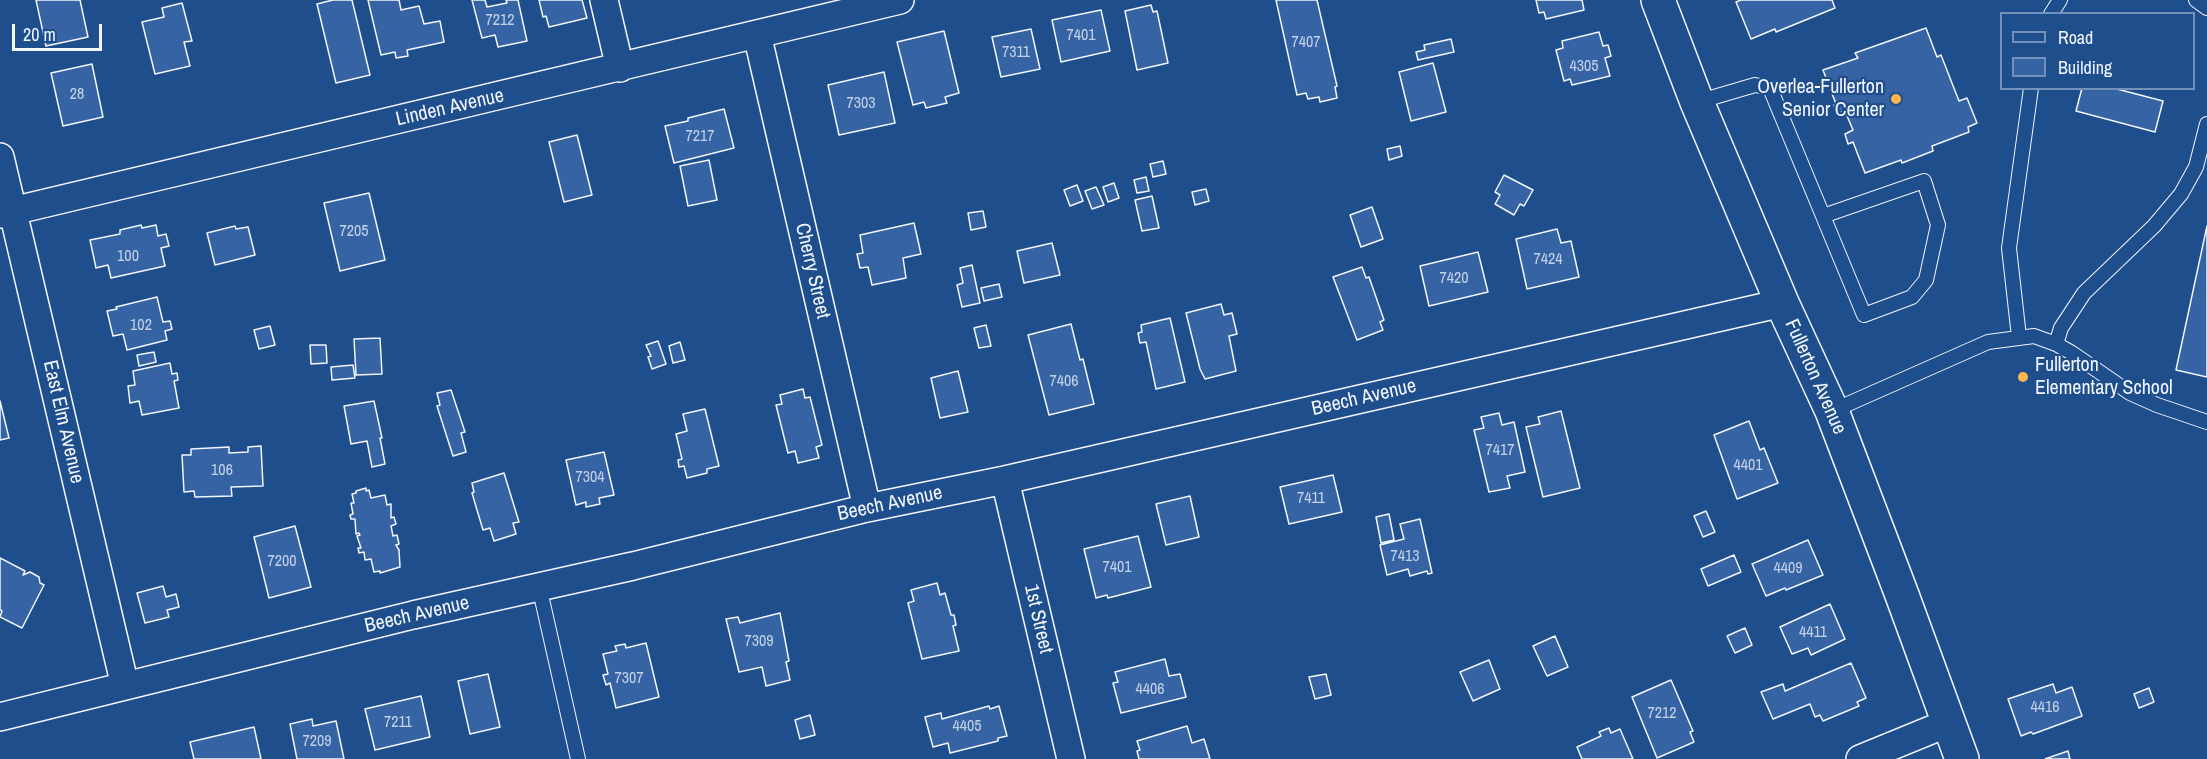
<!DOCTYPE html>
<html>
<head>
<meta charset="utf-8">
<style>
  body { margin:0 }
  #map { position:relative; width:2207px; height:759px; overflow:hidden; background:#1f4e8c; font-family:"Archivo Narrow",sans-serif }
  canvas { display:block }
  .legend { position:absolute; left:2000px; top:12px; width:195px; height:78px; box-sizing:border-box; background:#1f4e8c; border:2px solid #7391ba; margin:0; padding:8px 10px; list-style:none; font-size:18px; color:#f2f6ff }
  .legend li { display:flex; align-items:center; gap:12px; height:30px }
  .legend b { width:30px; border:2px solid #7391ba }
  .scale { position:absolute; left:12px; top:24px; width:90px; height:27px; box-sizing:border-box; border:3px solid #f2f6ff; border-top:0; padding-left:8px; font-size:18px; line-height:21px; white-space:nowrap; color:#f2f6ff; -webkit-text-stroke:4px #1f4e8c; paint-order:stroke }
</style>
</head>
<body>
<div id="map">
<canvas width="2207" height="759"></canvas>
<ul class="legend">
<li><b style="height:8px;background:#1f4e8c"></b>Road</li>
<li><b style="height:16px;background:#3563a3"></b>Building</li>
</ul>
<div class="scale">20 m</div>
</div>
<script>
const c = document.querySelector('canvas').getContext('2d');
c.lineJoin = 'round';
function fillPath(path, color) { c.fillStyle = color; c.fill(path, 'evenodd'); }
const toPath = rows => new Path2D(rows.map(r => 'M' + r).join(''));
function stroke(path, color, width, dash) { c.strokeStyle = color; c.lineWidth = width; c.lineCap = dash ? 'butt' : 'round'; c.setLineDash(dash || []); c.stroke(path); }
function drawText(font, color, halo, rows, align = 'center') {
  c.font = font + ' "Archivo Narrow",sans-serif'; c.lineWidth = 4.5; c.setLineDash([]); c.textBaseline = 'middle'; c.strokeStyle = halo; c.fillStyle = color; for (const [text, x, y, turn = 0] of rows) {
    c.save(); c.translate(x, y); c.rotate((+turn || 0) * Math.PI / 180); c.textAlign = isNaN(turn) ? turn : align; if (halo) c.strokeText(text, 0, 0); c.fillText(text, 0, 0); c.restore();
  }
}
const building = toPath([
  [36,0,80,0,88,37,46,46,36,0],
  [333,0,352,0,370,75,336,83,317,4,333,0],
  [368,0,399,0,401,10,419,6,424,24,440,21,444,42,407,50,408,56,396,58,395,52,381,55,368,0],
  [472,0,485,0,487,7,507,3,506,0,518,0,527,41,498,47,495,35,482,38,472,0],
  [539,0,582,0,587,18,549,27,546,16,543,17,539,0],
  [1276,0,1317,0,1337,86,1335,87,1337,98,1320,102,1319,97,1308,99,1306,93,1297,95,1276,0],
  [1536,0,1582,0,1584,10,1546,19,1544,12,1539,13,1536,0],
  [1741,0,1832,0,1835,8,1776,32,1775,29,1751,39,1736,2,1741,0],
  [182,3,192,41,184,42,190,66,155,74,142,22,164,17,162,8,182,3],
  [1151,5,1153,12,1157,11,1168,63,1137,70,1125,11,1151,5],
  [1101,10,1110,51,1061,62,1052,20,1101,10],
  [1926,28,1937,57,1941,55,1959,101,1967,98,1977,123,1968,127,1969,132,1932,146,1933,151,1902,163,1901,160,1865,173,1853,142,1848,144,1845,134,1853,130,1845,111,1837,114,1834,105,1836,104,1823,70,1858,58,1855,53,1926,28],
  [1031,29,1040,69,1001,77,992,37,1031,29],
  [944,31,959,93,945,97,947,103,926,108,924,102,913,105,897,42,944,31],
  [1599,32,1603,46,1608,45,1611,56,1605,58,1610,76,1572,85,1570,79,1564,81,1556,50,1563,48,1562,41,1599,32],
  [1451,39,1454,52,1418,60,1416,52,1425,50,1424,45,1451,39],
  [1433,63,1446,112,1411,121,1399,72,1433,63],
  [92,64,103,117,63,126,51,73,92,64],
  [884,72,895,123,839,135,828,85,884,72],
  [2082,88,2113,88,2163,101,2155,132,2076,111,2082,88],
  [724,109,734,148,674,163,665,126,688,121,688,118,724,109],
  [577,135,592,195,564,202,549,142,577,135],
  [1400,146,1402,156,1389,160,1387,149,1400,146],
  [709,160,717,200,688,206,680,166,709,160],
  [1163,161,1166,174,1153,177,1150,164,1163,161],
  [1504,175,1533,190,1524,206,1520,204,1514,215,1495,204,1500,195,1495,192,1504,175],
  [1146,177,1149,191,1137,193,1134,180,1146,177],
  [1114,183,1119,198,1108,202,1103,187,1114,183],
  [1077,185,1083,201,1070,206,1064,190,1077,185],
  [1096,187,1104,205,1092,209,1085,191,1096,187],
  [1206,189,1209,201,1195,205,1192,192,1206,189],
  [369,193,385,260,340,271,324,203,369,193],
  [1152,196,1159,228,1142,231,1135,200,1152,196],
  [1372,207,1383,239,1361,247,1350,215,1372,207],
  [983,211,986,227,971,230,968,213,983,211],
  [914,223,921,254,903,258,906,278,872,285,868,267,860,268,857,254,863,253,860,235,914,223],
  [141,225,142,228,156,225,158,236,166,234,169,246,161,248,165,266,111,278,108,265,96,268,90,240,120,234,120,230,141,225],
  [235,226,236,229,248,227,255,255,215,265,207,233,235,226],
  [2207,226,2207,377,2176,370,2207,226],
  [1557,229,1561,243,1571,241,1579,277,1527,289,1516,239,1557,229],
  [1052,243,1060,275,1024,283,1017,251,1052,243],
  [1478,252,1488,292,1429,306,1420,266,1478,252],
  [972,265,980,303,962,307,957,285,963,283,960,268,972,265],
  [1362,267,1366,278,1369,277,1384,320,1380,322,1383,330,1357,340,1333,277,1362,267],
  [999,284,1002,297,984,301,981,288,999,284],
  [157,297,163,322,170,321,172,329,165,331,167,340,127,350,123,334,113,336,107,311,117,309,116,307,157,297],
  [1221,304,1224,315,1232,313,1237,334,1229,336,1236,371,1205,379,1200,369,1186,313,1221,304],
  [1170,318,1185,382,1156,389,1146,342,1140,343,1138,333,1142,332,1141,325,1170,318],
  [1071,324,1080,360,1083,359,1094,404,1049,415,1028,335,1071,324],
  [986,325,991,346,979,348,974,328,986,325],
  [270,326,275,345,259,349,254,330,270,326],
  [380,338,382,374,356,375,354,339,380,338],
  [658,341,666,364,652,369,648,357,651,356,646,345,658,341],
  [680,342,685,360,673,363,669,346,680,342],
  [310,345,326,345,327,363,311,364,310,345],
  [154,352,156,362,139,366,137,355,154,352],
  [170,363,172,374,177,373,178,380,174,381,179,408,142,415,139,401,130,403,128,386,135,385,133,371,170,363],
  [353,365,355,378,332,380,331,367,353,365],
  [958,371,968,412,940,418,931,378,958,371],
  [803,389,805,398,810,397,822,445,816,447,819,458,798,463,795,451,788,453,776,405,782,404,780,395,803,389],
  [451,390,465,432,461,433,466,452,453,456,437,406,440,405,437,393,451,390],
  [0,401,9,438,0,440,0,401],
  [374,401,382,438,380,438,385,464,372,467,367,441,351,444,344,406,374,401],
  [705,409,719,466,707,469,707,473,687,478,684,466,679,467,678,460,682,459,676,434,687,431,683,414,705,409],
  [1561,411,1580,488,1543,497,1526,427,1540,424,1538,417,1561,411],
  [1499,413,1502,425,1514,422,1525,472,1507,476,1510,488,1489,492,1474,430,1484,428,1481,417,1499,413],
  [1749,421,1760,450,1764,448,1778,483,1737,499,1714,435,1749,421],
  [261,446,263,486,231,487,232,496,195,497,194,491,184,492,182,455,191,455,191,449,229,447,229,453,248,452,248,447,261,446],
  [604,452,614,495,599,498,600,504,586,507,586,502,576,505,566,460,604,452],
  [504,473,519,522,513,523,516,534,494,541,490,528,483,530,472,493,474,492,472,483,504,473],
  [1333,475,1342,512,1289,524,1280,487,1333,475],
  [366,488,366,491,369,490,371,498,385,495,387,505,391,504,391,518,394,517,396,524,391,526,393,536,397,535,399,544,396,545,399,550,400,567,380,573,380,571,374,572,371,559,365,560,364,552,359,553,358,548,361,548,357,536,360,535,359,533,356,534,355,519,351,519,350,515,353,514,351,503,354,503,352,494,356,493,356,491,366,488],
  [1190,496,1199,537,1166,545,1156,504,1190,496],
  [1706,511,1715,532,1703,537,1694,516,1706,511],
  [1389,514,1394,540,1381,543,1376,517,1389,514],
  [1420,519,1432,573,1428,574,1427,571,1410,576,1408,569,1387,575,1380,545,1404,539,1400,524,1420,519],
  [295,526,311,587,269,598,254,537,295,526],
  [1138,536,1151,587,1108,598,1107,595,1096,598,1084,549,1138,536],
  [1808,540,1823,575,1786,590,1785,588,1766,596,1752,564,1808,540],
  [1734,555,1741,572,1708,586,1701,569,1734,555],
  [0,558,25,571,23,575,30,572,39,577,40,583,44,585,22,628,0,617,2,611,0,610,0,558],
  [937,583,940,595,945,593,951,615,954,615,956,625,953,626,959,651,922,659,908,603,914,601,911,590,937,583],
  [163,586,166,597,176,594,179,607,167,610,169,617,145,623,137,593,163,586],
  [1830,604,1845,639,1811,655,1808,648,1792,654,1780,627,1830,604],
  [780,613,789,661,786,662,790,680,766,686,762,667,739,672,726,619,738,617,740,623,780,613],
  [1745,628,1752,645,1735,653,1727,636,1745,628],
  [1555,636,1568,667,1547,676,1533,646,1555,636],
  [646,643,659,697,616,708,610,683,606,685,603,675,608,674,603,654,617,651,615,646,625,644,626,648,646,643],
  [1165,659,1169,676,1180,674,1186,697,1121,713,1113,683,1118,682,1115,672,1165,659],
  [1489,660,1500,689,1473,701,1460,672,1489,660],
  [1851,663,1866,698,1857,702,1859,706,1823,721,1820,715,1815,717,1810,704,1773,719,1761,692,1783,684,1785,691,1851,663],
  [488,674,500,727,470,734,458,681,488,674],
  [1326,674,1331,695,1315,699,1309,677,1326,674],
  [1671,680,1693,731,1690,732,1694,742,1657,758,1632,697,1671,680],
  [2053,684,2056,693,2072,687,2082,716,2033,734,2031,732,2021,736,2008,699,2053,684],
  [2149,688,2154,702,2139,708,2134,694,2149,688],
  [421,696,430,737,375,750,365,709,421,696],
  [989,706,990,709,999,706,1007,736,998,738,998,741,950,753,948,743,933,747,925,717,941,713,942,719,989,706],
  [810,715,815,735,800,739,795,720,810,715],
  [312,719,313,726,336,721,344,759,297,759,290,724,312,719],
  [1187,726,1192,743,1204,739,1210,759,1139,759,1137,751,1140,750,1137,741,1187,726],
  [254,727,261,759,194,759,190,742,254,727],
  [1609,728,1611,733,1620,729,1633,759,1582,759,1577,747,1601,736,1599,732,1609,728],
  [2068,751,2070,759,2045,759,2068,751]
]);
const service = toPath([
  [2196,0,2207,8],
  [2051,14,2060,0],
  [1697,102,1755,85,1770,88,1823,216,1864,315,1912,297,1926,280,1938,225,1924,181,1823,216],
  [2019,337,2009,248,2031,88],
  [2056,344,2061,328,2084,293,2154,226,2181,194,2196,167,2207,124],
  [1832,411,1988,342,2034,336,2056,344,2072,353,2130,393,2157,405,2207,422],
  [539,586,578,759]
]);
const minor = toPath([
  [604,0,620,68],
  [757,34,867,508],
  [0,157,125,686],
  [0,214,900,0],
  [1005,480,1071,759],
  [0,717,413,615,633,566,867,508,1005,480,1782,303],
  [1860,759,1948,723]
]);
const tertiary = toPath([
  [1658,0,1697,102,1782,303,1832,411,1902,595,1962,759]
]);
const markers = [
  [1896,99,6,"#ffb74d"],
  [2023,377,6,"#ffb74d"]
];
const numberNames = [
  ["7212",500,21],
  ["7401",1081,36],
  ["7407",1306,43],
  ["7311",1016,53],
  ["4305",1584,67],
  ["28",77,95],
  ["7303",861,104],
  ["7217",700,137],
  ["7205",354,232],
  ["100",128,257],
  ["7424",1548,260],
  ["7420",1454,279],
  ["102",141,326],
  ["7406",1064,382],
  ["7417",1500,451],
  ["4401",1748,466],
  ["106",222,471],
  ["7304",590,478],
  ["7411",1311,499],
  ["7413",1405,557],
  ["7200",282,562],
  ["7401",1117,568],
  ["4409",1788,569],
  ["4411",1813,633],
  ["7309",759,642],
  ["7307",629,679],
  ["4406",1150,690],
  ["4416",2045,708],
  ["7212",1662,714],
  ["7211",398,723],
  ["4405",967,727],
  ["7209",317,742]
];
const poiNames = [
  ["Overlea-Fullerton",1884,88],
  ["Senior Center",1884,111],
  ["Fullerton",2035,366,"left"],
  ["Elementary School",2035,389,"left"]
];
const streetNames = [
  ["Linden Avenue",450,108,-13],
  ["Cherry Street",812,271,77],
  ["Fullerton Avenue",1815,377,66],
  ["Beech Avenue",1364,398,-13],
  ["East Elm Avenue",63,422,77],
  ["Beech Avenue",890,504,-12],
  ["Beech Avenue",417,615,-13],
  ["1st Street",1038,619,77]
];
fillPath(building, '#3563a3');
stroke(building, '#f2f6ff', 1.5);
stroke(service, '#f2f6ff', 16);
stroke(minor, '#f2f6ff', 30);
stroke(tertiary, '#f2f6ff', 36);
stroke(service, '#1f4e8c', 14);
stroke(minor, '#1f4e8c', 27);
stroke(tertiary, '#1f4e8c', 33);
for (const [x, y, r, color] of markers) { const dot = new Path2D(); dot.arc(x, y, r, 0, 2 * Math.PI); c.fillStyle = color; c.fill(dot); stroke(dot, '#1f4e8c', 2); }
drawText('16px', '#c3d1e8', null, numberNames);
drawText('20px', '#f2f6ff', '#1f4e8c', poiNames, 'right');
drawText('20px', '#f2f6ff', '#1f4e8c', streetNames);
</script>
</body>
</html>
